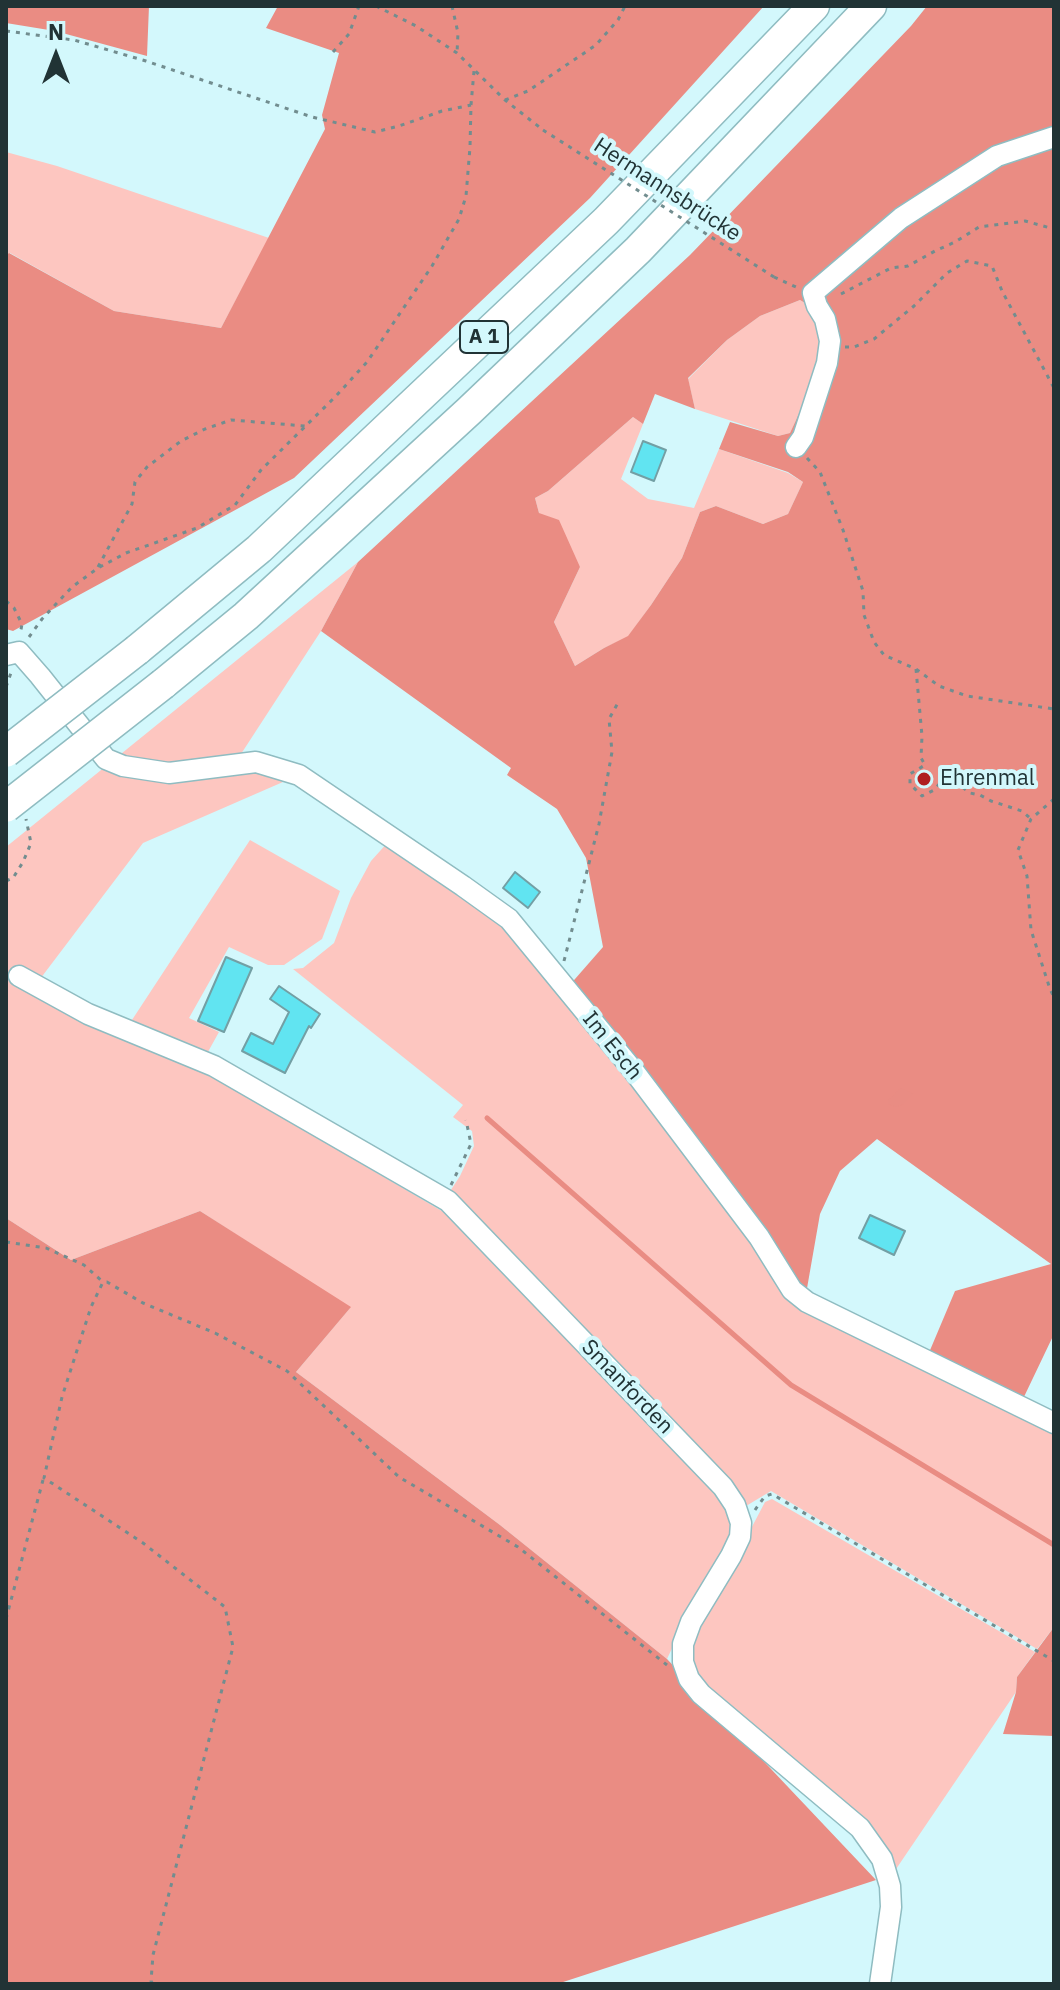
<!DOCTYPE html>
<html>
<head>
<meta charset="utf-8">
<style>
  body { margin:0 }
  #map { position:relative; width:1060px; height:1990px; overflow:hidden; background:#d3f8fc; font-family:"IBM Plex Sans",sans-serif }
  canvas { display:block }
  .frame { position:absolute; inset:0; border:8px solid #213335; pointer-events:none }
  .north { position:absolute; left:16px; top:16px; width:80px; height:80px; -webkit-text-stroke:6px #d3f8fc; paint-order:stroke; rotate:0deg; font-size:22px; font-weight:700; line-height:32px; text-align:center; color:#213335 }
  .north::after { content:''; display:block; margin:auto; width:28px; height:36px; background:#213335; clip-path:polygon(50% 0,100% 100%,50% 72%,0 100%) }
</style>
</head>
<body>
<div id="map">
<canvas width="1060" height="1990"></canvas>
<div class="frame"></div>
<div class="north">N</div>
</div>
<script>
const c = document.querySelector('canvas').getContext('2d');
c.lineJoin = 'round';
function fillPath(path, color) { c.fillStyle = color; c.fill(path, 'evenodd'); }
const toPath = rows => new Path2D(rows.map(r => 'M' + r).join(''));
function stroke(path, color, width, dash) { c.strokeStyle = color; c.lineWidth = width; c.lineCap = dash ? 'butt' : 'round'; c.setLineDash(dash || []); c.stroke(path); }
function drawText(font, color, halo, rows, align = 'center') {
  c.font = font + ' "IBM Plex Sans",sans-serif'; c.lineWidth = 8; c.setLineDash([]); c.textBaseline = 'middle'; c.strokeStyle = halo; c.fillStyle = color; for (const [text, x, y, turn = 0] of rows) {
    c.save(); c.translate(x, y); c.rotate((+turn || 0) * Math.PI / 180); c.textAlign = isNaN(turn) ? turn : align; if (halo) c.strokeText(text, 0, 0); c.fillText(text, 0, 0); c.restore();
  }
}
const green = toPath([
  [6,152,57,166,269,238,221,328,114,311,10,253,6,256],
  [800,300,805,303,821,321,825,345,815,379,790,433,778,436,695,409,688,379,727,340,760,316],
  [633,417,643,424,621,479,648,499,694,508,719,449,788,473,803,482,788,514,763,524,716,506,700,512,682,558,651,605,628,637,604,648,575,666,554,622,580,567,539,513,535,498,548,491],
  [358,562,321,631,241,754,283,782,143,843,31,991,212,1076,447,1214,729,1507,733,1536,675,1642,667,1659,500,1525,296,1372,350,1308,200,1211,71,1260,6,1218,6,847],
  [250,840,340,891,322,939,284,965,268,965,229,947,189,1018,219,1032,204,1059,130,1023],
  [389,841,506,921,790,1291,1054,1426,1054,1627,1037,1649,771,1491,741,1509,447,1196,460,1176,474,1146,472,1131,453,1117,463,1105,293,969,303,968,334,943,351,898,371,861],
  [772,1499,1035,1652,1017,1677,1016,1692,892,1875,855,1817,698,1685,692,1671,692,1641,765,1502]
]);
const forest = toPath([
  [6,6,149,6,147,56,55,31,6,23],
  [278,6,764,6,590,198,294,478,13,631,6,629,6,256,9,253,114,311,221,328,325,129,322,115,339,53,266,28],
  [927,6,1054,6,1054,1334,1022,1401,928,1355,955,1291,1051,1264,877,1139,840,1171,820,1214,806,1294,568,987,603,947,586,858,557,809,507,775,511,768,321,631,358,562,690,255,911,26],
  [800,300,805,303,821,321,825,345,815,379,790,433,778,436,730,422,719,449,788,472,803,482,788,514,763,524,716,506,700,512,682,558,651,605,628,636,604,648,575,666,554,622,580,567,559,520,539,513,535,498,548,491,633,417,643,424,655,394,695,409,688,378,727,340,760,316],
  [200,1211,351,1307,296,1372,500,1525,667,1659,876,1880,557,1984,6,1984,6,1218,71,1260],
  [1054,1627,1054,1736,1003,1734,1016,1692,1017,1677]
]);
const water = toPath([
  [901,1088,914,1094,904,1104,896,1107,888,1104,888,1100]
]);
const stream = toPath([
  [487,1118,791,1385,1054,1545]
]);
const building = toPath([
  [643,441,666,450,654,481,631,472,643,441],
  [515,872,540,892,528,908,503,888,515,872],
  [226,957,252,968,224,1032,198,1021,226,957],
  [279,986,320,1014,311,1028,309,1026,285,1073,242,1051,251,1033,273,1044,289,1012,270,999,279,986],
  [870,1215,905,1231,894,1255,859,1238,870,1215]
]);
const path = toPath([
  [376,6,416,26,457,53,505,100,543,130],
  [452,6,458,33,457,53],
  [6,31,74,40,146,61,312,117,375,132,399,126,442,111,471,105],
  [333,52,349,34,359,6],
  [505,100,528,91,596,45,618,20,625,6],
  [774,277,796,287],
  [841,294,891,268,908,266,935,251,955,242,979,227,1025,221,1054,229],
  [845,347,854,347,874,339,914,306,947,273,967,261,992,266,1002,291,1054,388],
  [807,458,820,472,843,530,863,591,864,615,874,642,884,655,916,669,939,686,967,696,1054,709],
  [98,567,132,504,135,482,147,467,181,441,205,429,231,420,305,426],
  [6,601,14,608,22,624,20,635],
  [29,637,42,619,72,587,98,568,126,553,197,528,235,505,261,470,336,396,367,362,432,266,459,219,466,196,470,147,471,105,474,71],
  [916,669,922,736,921,758,925,765,910,774,910,784,922,796,934,790,941,782,945,780,956,782,970,793,980,795,991,801,1022,811,1031,819],
  [6,687,12,670],
  [1054,799,1031,819,1018,850,1027,876,1031,930,1050,989,1054,997],
  [6,881,13,878,23,862,31,843,26,819],
  [564,961,599,824,612,752,609,719,619,701],
  [451,1185,471,1144,466,1120],
  [6,1242,46,1248,84,1265,103,1282],
  [755,1510,765,1496,772,1494,1054,1661],
  [6,1619,43,1480],
  [153,1984,151,1981,153,1955,233,1647,225,1607,143,1543,44,1478,62,1397,91,1307,103,1282,107,1282,143,1303,215,1333,287,1371,399,1477,518,1547,667,1665]
]);
const minor = toPath([
  [796,447,803,437,827,363,830,341,825,319,817,306,813,293,901,218,997,156,1054,137],
  [6,655,19,652,40,676,106,759,123,766,169,773,256,762,299,775,463,886,509,919,633,1070,759,1237,792,1290,807,1302,1054,1423],
  [19,976,88,1014,214,1066,448,1201,723,1487,735,1505,741,1523,740,1537,731,1556,691,1622,683,1644,683,1662,689,1679,701,1694,860,1828,882,1859,890,1886,891,1907,880,1984]
]);
const highway = toPath([
  [137,650,259,549,606,221,814,6],
  [163,684,246,616,469,411,638,250,871,6]
]);
const pathBridge = toPath([
  [543,130,774,277]
]);
const highwayBridge = toPath([
  [6,752,137,650],
  [6,807,163,684]
]);
const markers = [
  [924,779,8,"#af1e20"]
];
const shields = [
  [484,337,48]
];
const shieldNames = [
  ["A 1",484,337]
];
const streetNames = [
  ["Hermannsbrücke",667,190,33],
  ["Im Esch",612,1046,51],
  ["Smanforden",627,1387,46]
];
const poiNames = [
  ["Ehrenmal",940,779]
];
fillPath(green, '#fdc6c0');
fillPath(forest, '#ea8c83');
fillPath(water, '#e98c83');
stroke(stream, '#e98c83', 5);
fillPath(building, '#61e4f1');
stroke(building, '#739fa4', 2);
stroke(minor, '#8fbcc1', 23);
stroke(highway, '#8fbcc1', 33);
stroke(path, '#728d8f', 3, [4, 6]);
stroke(minor, '#fff', 20);
stroke(highway, '#fff', 30);
stroke(highwayBridge, '#8fbcc1', 33, []);
stroke(pathBridge, '#728d8f', 3, [4, 6]);
stroke(highwayBridge, '#fff', 30);
for (const [x, y, r, color] of markers) { const dot = new Path2D(); dot.arc(x, y, r, 0, 2 * Math.PI); c.fillStyle = color; c.fill(dot); stroke(dot, '#d3f8fc', 3); }
for (const [x, y, w] of shields) { const box = new Path2D(); box.roundRect(x - w / 2, y - 16, w, 32, 6); c.fillStyle = '#d3f8fc'; c.fill(box); stroke(box, '#213335', 2); }
drawText('bold 20px', '#213335', null, shieldNames);
drawText('22px', '#213335', '#d3f8fc', streetNames);
drawText('22px', '#213335', '#d3f8fc', poiNames, 'left');
</script>
</body>
</html>
